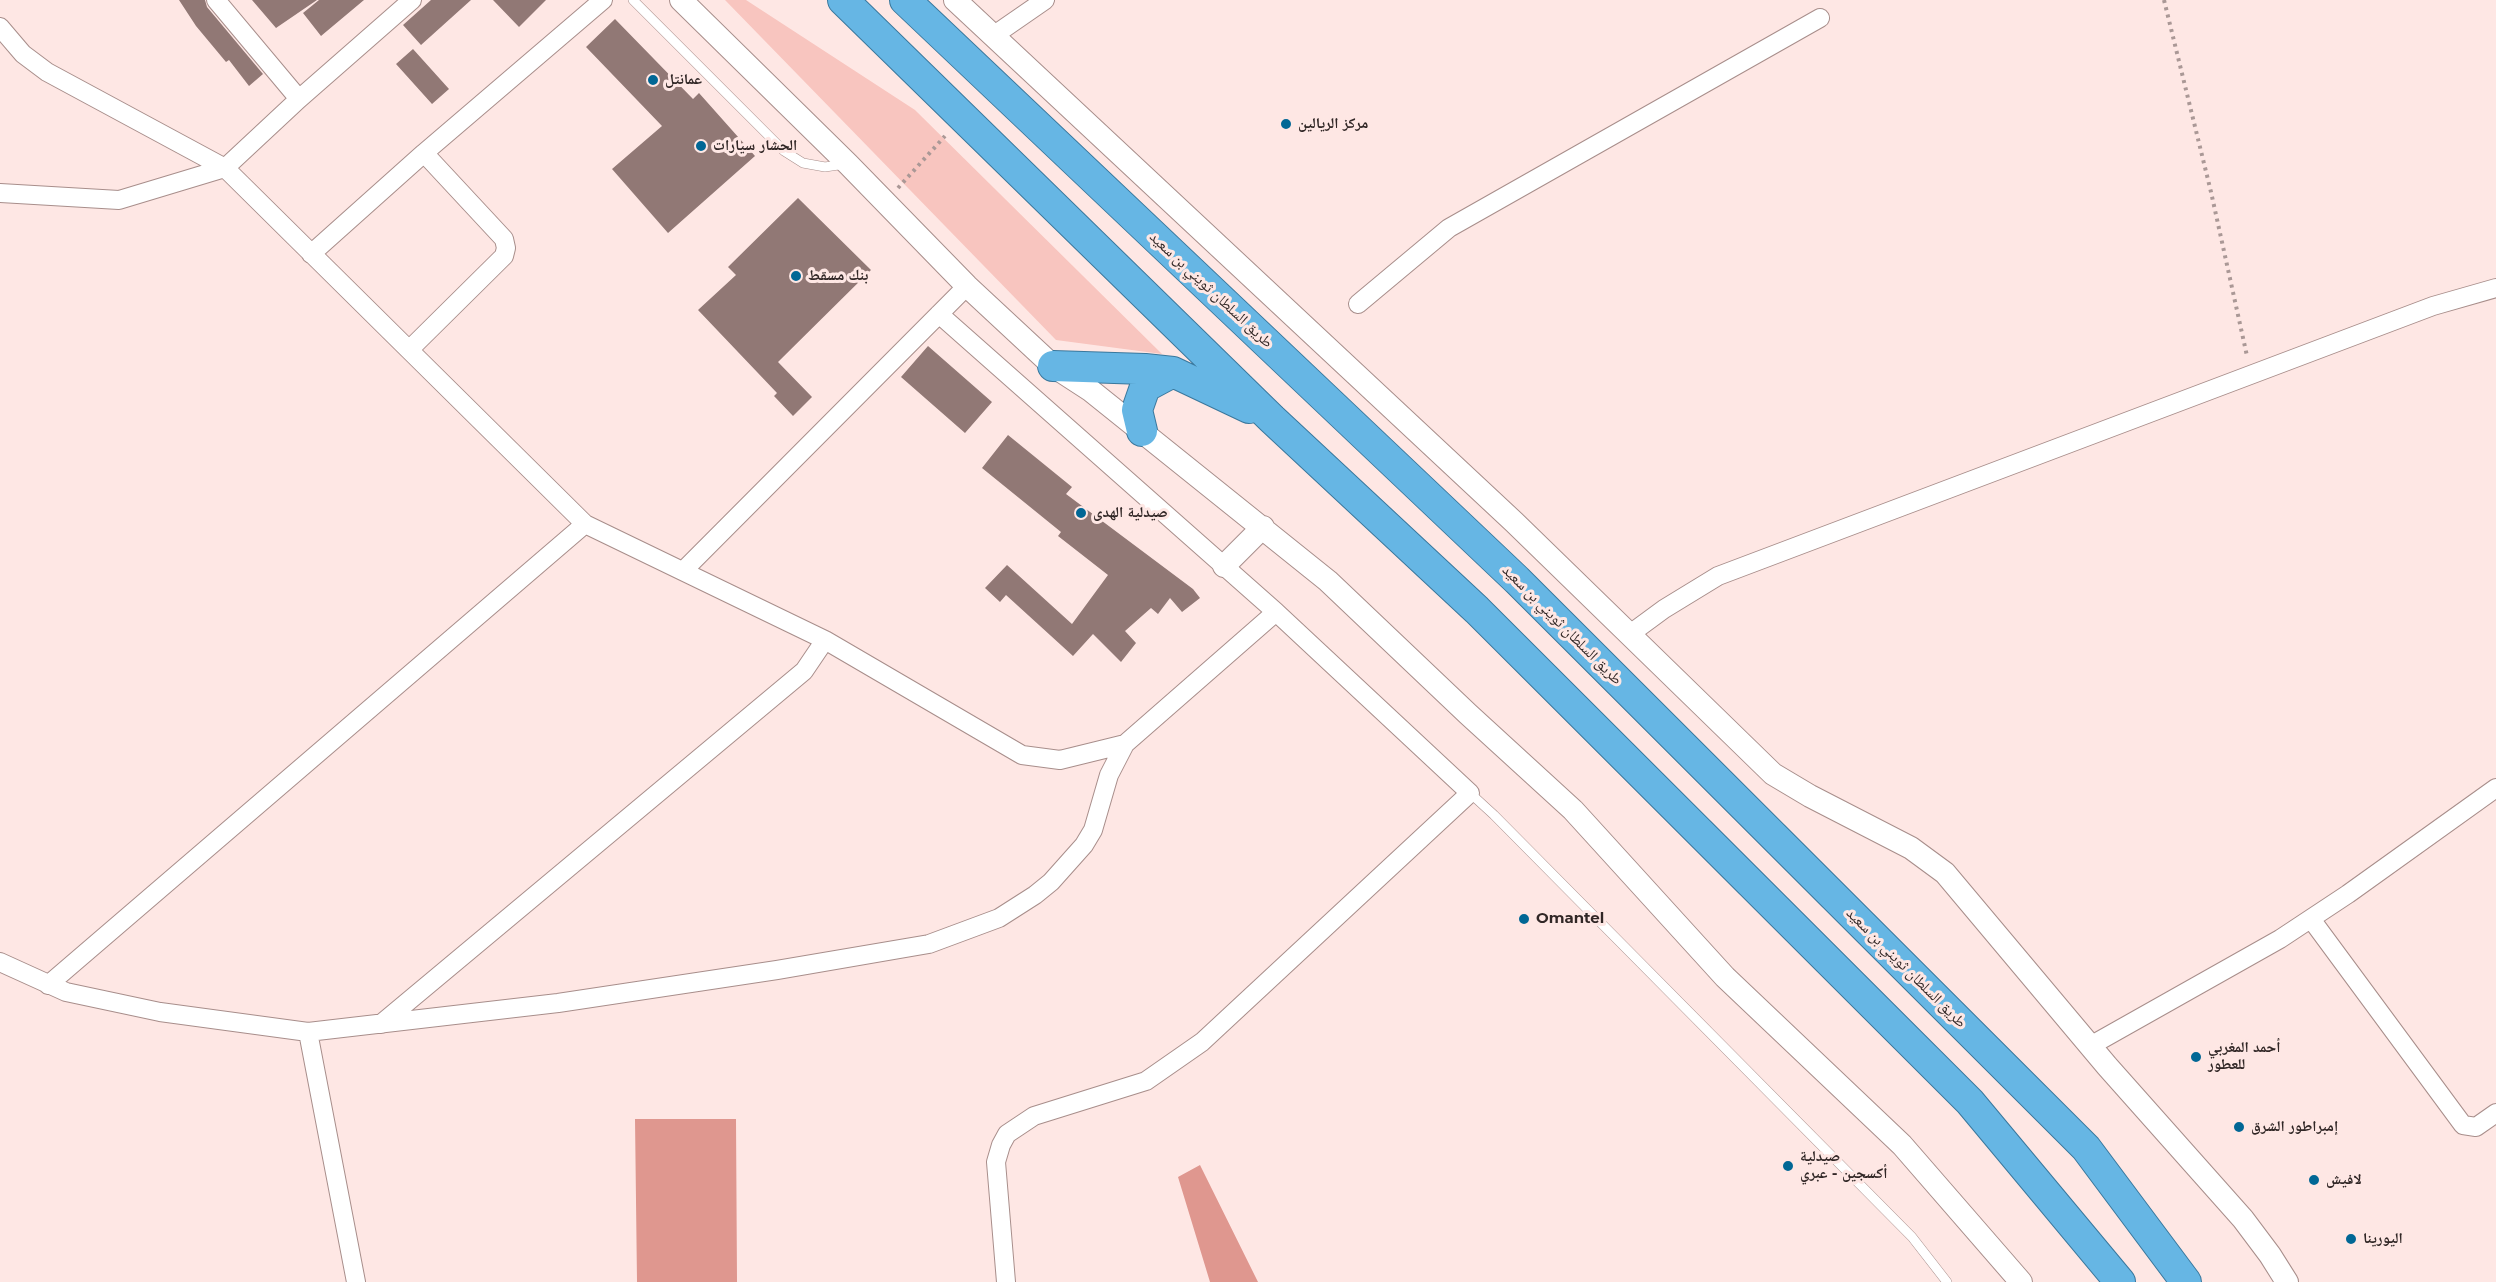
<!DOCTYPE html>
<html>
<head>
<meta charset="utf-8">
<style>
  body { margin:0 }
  canvas { display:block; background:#fee7e4 }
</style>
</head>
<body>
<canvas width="2496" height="1282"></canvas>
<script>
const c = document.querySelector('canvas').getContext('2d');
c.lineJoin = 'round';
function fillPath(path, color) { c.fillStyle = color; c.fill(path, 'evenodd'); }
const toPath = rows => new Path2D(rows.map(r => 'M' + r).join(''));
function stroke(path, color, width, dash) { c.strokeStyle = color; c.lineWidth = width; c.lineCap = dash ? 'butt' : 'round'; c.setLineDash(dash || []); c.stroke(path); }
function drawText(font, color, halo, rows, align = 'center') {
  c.font = font + ' Montserrat,"Noto Naskh Arabic",sans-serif'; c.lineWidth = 6; c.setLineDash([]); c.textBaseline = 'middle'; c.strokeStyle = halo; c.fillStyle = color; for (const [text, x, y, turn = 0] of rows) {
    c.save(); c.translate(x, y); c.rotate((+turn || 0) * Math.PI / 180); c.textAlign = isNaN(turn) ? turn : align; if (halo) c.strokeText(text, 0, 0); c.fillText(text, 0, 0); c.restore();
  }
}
const green = toPath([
  [725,0,746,0,915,110,1162,354,1056,340]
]);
const forest = toPath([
  [635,1119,736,1119,737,1282,637,1282],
  [1200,1165,1258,1282,1210,1282,1178,1177]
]);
const building = toPath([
  [179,0,205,0,207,7,263,74,249,86,229,60,226,62,196,26],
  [252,0,317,0,276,28],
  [319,0,364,0,321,36,303,13],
  [431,0,471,0,421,45,403,25],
  [493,0,546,0,519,27],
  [615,19,693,99,699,93,755,156,668,233,612,169,662,126,586,47],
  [413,49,449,89,432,104,396,64],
  [798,198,871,270,778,362,812,397,793,416,774,396,777,393,698,310,736,275,728,267],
  [928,346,992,402,965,433,901,377],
  [1008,435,1072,487,1066,494,1193,589,1200,598,1182,612,1170,598,1158,614,1151,608,1125,631,1136,643,1121,662,1093,634,1073,656,1006,595,1000,602,985,588,1007,565,1072,624,1108,575,1058,536,1061,532,982,468]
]);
const path = toPath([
  [2164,0,2211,192,2247,356],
  [898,188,945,136]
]);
const service = toPath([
  [633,0,784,151,803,163,825,167,845,164],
  [1470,793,1494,815,1912,1237,1947,1282]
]);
const minor = toPath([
  [216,0,299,99],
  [0,27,23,54,47,72,225,168,585,524,825,640,1022,755,1060,760,1125,744],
  [993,36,1045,0],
  [0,193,119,200,225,168,299,99,412,0],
  [311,254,424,153,603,0],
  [1358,304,1449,228,1820,18],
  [939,314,1276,612,1470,793,1202,1042,1146,1081,1034,1116,1007,1134,1001,1145,996,1162,1006,1282],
  [410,349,504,256,506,248,504,239,424,153],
  [684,570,967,286],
  [1630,634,1664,609,1718,576,2433,306,2496,288],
  [2311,919,2463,1125,2476,1127,2496,1113],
  [0,962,66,992,160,1012,308,1032,558,1003,777,970,929,944,999,918,1035,895,1051,882,1084,845,1093,830,1109,775,1125,744,1276,612],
  [48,985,585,524],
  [381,1024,804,671,825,640],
  [308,1032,356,1282],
  [2090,1046,2280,939,2348,894,2496,788]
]);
const tertiary = toPath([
  [681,0,848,164,967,286,1053,366,1090,390,1328,581,1468,714,1573,810,1725,977,1902,1145,2021,1282],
  [955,0,1514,522,1773,774,1810,796,1911,848,1945,873,2107,1066,2243,1219,2270,1255,2287,1282],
  [1224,566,1263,527]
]);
const trunk = toPath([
  [843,0,1272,419,1477,610,1970,1102,2120,1282],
  [905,0,1517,580,2086,1148,2186,1282],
  [1053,366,1145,369,1173,372,1249,408],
  [1142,431,1137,410,1145,387,1173,372]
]);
const markers = [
  [653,80,6,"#016795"],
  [1286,124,6,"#016795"],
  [701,146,6,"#016795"],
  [796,276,6,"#016795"],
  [1081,513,6,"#016795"],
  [1524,919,6,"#016795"],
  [2196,1057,6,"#016795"],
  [2239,1127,6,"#016795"],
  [1788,1166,6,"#016795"],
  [2314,1180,6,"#016795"],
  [2351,1239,6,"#016795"]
];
const poiNames = [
  ["عمانتل",665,80],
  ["مركز الريالين",1298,124],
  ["الحشار سيارات",713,146],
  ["بنك مسقط",808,276],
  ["صيدلية الهدى",1093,513],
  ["Omantel",1536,919],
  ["أحمد المغربي",2208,1048],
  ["للعطور",2208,1065],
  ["إمبراطور الشرق",2251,1127],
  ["صيدلية",1800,1157],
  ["أكسجين - عبري",1800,1174],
  ["لافيش",2326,1180],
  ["اليورينا",2363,1239]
];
const streetNames = [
  ["طريق السلطان ثويني بن سعيد",1211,290,43],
  ["طريق السلطان ثويني بن سعيد",1562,625,45],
  ["طريق السلطان ثويني بن سعيد",1906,968,45]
];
fillPath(green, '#f8c5bf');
fillPath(forest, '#df978f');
fillPath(building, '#917875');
stroke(service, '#a88e8b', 10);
stroke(minor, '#a88e8b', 20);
stroke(tertiary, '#a88e8b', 24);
stroke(trunk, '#3a789d', 32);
stroke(path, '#aa9896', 4, [3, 4.5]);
stroke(service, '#fff', 9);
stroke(minor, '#fff', 18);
stroke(tertiary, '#fff', 22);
stroke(trunk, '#66b6e4', 30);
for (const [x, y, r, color] of markers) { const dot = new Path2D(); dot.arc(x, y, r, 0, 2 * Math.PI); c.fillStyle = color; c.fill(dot); stroke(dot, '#fee7e4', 2); }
drawText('bold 15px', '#312726', '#fee7e4', poiNames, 'left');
drawText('15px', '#312726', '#fee7e4', streetNames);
</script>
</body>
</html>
